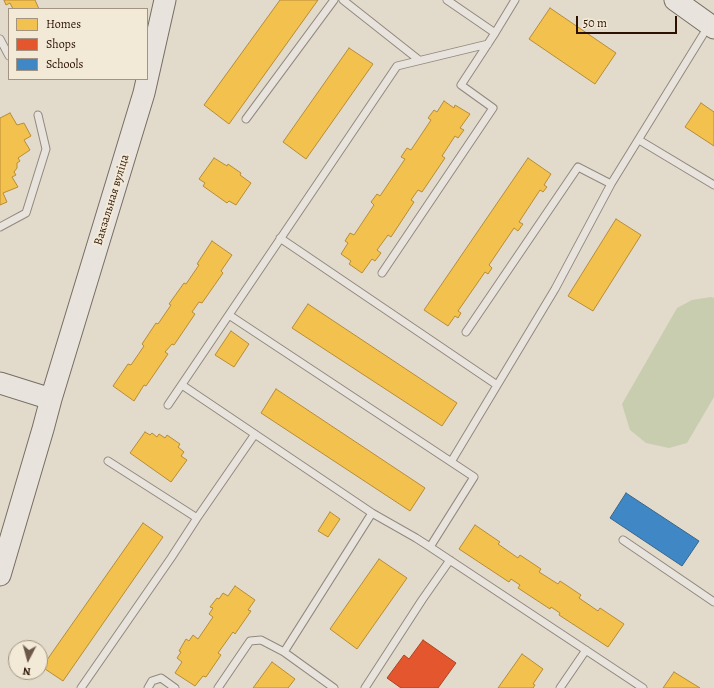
<!DOCTYPE html>
<html>
<head>
<meta charset="utf-8">
<style>
  body { margin:0 }
  #map { position:relative; width:714px; height:688px; overflow:hidden; background:#e2dacb; font-family:Alegreya,serif }
  canvas { display:block }
  .legend { position:absolute; left:8px; top:8px; width:140px; height:72px; box-sizing:border-box; background:#f2e9d7; border:1px solid #a39381; margin:0; padding:5px 7px; list-style:none; font-size:12px; color:#2c1101 }
  .legend li { display:flex; align-items:center; gap:8px; height:20px }
  .legend b { width:20px; border:1px solid #a39381 }
  .north { position:absolute; left:8px; top:640px; width:40px; height:40px; box-sizing:border-box; background:#f2e9d7; border:1px solid #a39381; border-radius:50%; rotate:186deg; font-size:11px; font-weight:700; line-height:16px; text-align:center; color:#2c1101 }
  .north::after { content:''; display:block; margin:auto; width:14px; height:18px; background:#6c5748; clip-path:polygon(50% 0,100% 100%,50% 72%,0 100%) }
  .scale { position:absolute; left:576px; top:16px; width:101px; height:18px; box-sizing:border-box; border:2px solid #2c1101; border-top:0; padding-left:5px; font-size:12px; line-height:14px; white-space:nowrap; color:#2c1101; -webkit-text-stroke:3px #f2e9d7; paint-order:stroke }
</style>
</head>
<body>
<div id="map">
<canvas width="714" height="688"></canvas>
<ul class="legend">
<li><b style="height:11px;background:#f2c14e"></b>Homes</li>
<li><b style="height:11px;background:#e4572e"></b>Shops</li>
<li><b style="height:11px;background:#3f88c5"></b>Schools</li>
</ul>
<div class="north">N</div>
<div class="scale">50 m</div>
</div>
<script>
const c = document.querySelector('canvas').getContext('2d');
c.lineJoin = 'round';
function fillPath(path, color) { c.fillStyle = color; c.fill(path, 'evenodd'); }
const toPath = rows => new Path2D(rows.map(r => 'M' + r).join(''));
function stroke(path, color, width, dash) { c.strokeStyle = color; c.lineWidth = width; c.lineCap = dash ? 'butt' : 'round'; c.setLineDash(dash || []); c.stroke(path); }
function drawText(font, color, halo, rows, align = 'center') {
  c.font = font + ' Alegreya,serif'; c.lineWidth = 4; c.setLineDash([]); c.textBaseline = 'middle'; c.strokeStyle = halo; c.fillStyle = color; for (const [text, x, y, turn = 0] of rows) {
    c.save(); c.translate(x, y); c.rotate((+turn || 0) * Math.PI / 180); c.textAlign = isNaN(turn) ? turn : align; if (halo) c.strokeText(text, 0, 0); c.fillText(text, 0, 0); c.restore();
  }
}
const green = toPath([
  [711,297,714,298,714,397,687,443,669,448,646,443,630,430,622,404,677,308,692,300]
]);
const homes = toPath([
  [4,0,35,0,39,9,13,9,10,3,6,5,4,0],
  [280,0,318,0,229,124,204,105,280,0],
  [550,8,616,53,595,84,529,39,550,8],
  [349,48,373,64,306,159,283,142,349,48],
  [444,101,454,108,455,105,470,114,460,128,464,130,458,138,455,136,442,156,445,158,422,192,418,190,411,200,414,202,391,237,388,235,377,250,381,253,375,261,372,259,362,273,349,264,351,261,341,254,348,243,345,241,350,233,354,235,374,205,371,202,377,194,380,196,405,159,401,157,407,148,411,150,431,120,428,118,434,110,437,112,444,101],
  [701,103,714,112,714,146,685,127,701,103],
  [10,113,17,125,24,123,31,136,24,140,30,150,18,158,20,161,17,163,17,168,14,172,16,175,12,177,18,187,3,193,7,202,0,205,0,118,10,113],
  [214,158,227,166,228,164,241,173,240,175,251,183,236,205,229,201,227,203,203,186,205,183,199,179,214,158],
  [528,158,551,174,544,185,547,187,543,192,540,190,519,222,523,224,518,231,514,228,489,265,492,268,488,274,485,272,458,311,461,313,458,318,455,316,448,326,424,310,528,158],
  [616,219,641,235,593,311,568,296,616,219],
  [212,241,232,255,221,271,223,273,202,303,199,302,192,312,195,314,174,345,172,344,165,352,168,354,146,386,144,385,134,401,113,386,128,364,131,365,144,346,142,344,156,323,158,324,171,305,169,304,184,283,186,284,199,265,197,264,212,241],
  [308,304,457,403,442,426,292,328,308,304],
  [231,331,249,344,234,367,215,355,231,331],
  [276,389,425,488,410,511,261,413,276,389],
  [145,432,150,435,152,433,157,437,159,434,165,438,167,435,180,444,178,447,184,452,181,456,187,460,171,482,130,453,145,432],
  [330,512,340,519,328,537,318,531,330,512],
  [143,523,163,537,63,681,42,667,143,523],
  [475,525,500,542,498,544,518,558,520,555,541,569,539,572,558,584,560,581,581,595,579,598,598,611,600,608,624,624,608,647,559,615,560,613,551,607,550,609,518,588,520,585,511,579,509,582,459,549,475,525],
  [379,559,407,578,357,649,330,629,379,559],
  [235,586,255,600,248,610,251,611,235,634,233,632,218,653,221,655,206,677,203,676,195,686,175,673,182,662,177,658,181,652,179,651,186,639,189,641,193,635,198,639,213,617,209,614,213,608,210,607,217,598,219,599,223,593,228,596,235,586],
  [522,654,543,669,533,684,535,685,533,688,498,688,522,654],
  [272,662,295,679,288,688,253,688,272,662],
  [674,672,700,688,663,688,674,672]
]);
const shops = toPath([
  [423,640,456,663,438,688,401,688,387,678,404,655,409,659,423,640]
]);
const schools = toPath([
  [626,493,699,541,682,566,610,518,626,493]
]);
const service = toPath([
  [343,0,419,60],
  [447,0,495,33],
  [0,39,9,56],
  [246,119,334,0],
  [639,140,714,185],
  [0,227,26,213,46,149,38,115],
  [280,238,497,385],
  [382,273,493,108,461,85,495,33,515,0],
  [466,332,578,167,611,184],
  [182,385,372,513,416,538,430,547,474,477,229,315],
  [168,405,397,66,488,44],
  [108,461,197,518],
  [451,462,555,289,611,184,709,25],
  [623,540,714,602],
  [430,547,643,688],
  [284,652,372,513],
  [81,688,171,558,197,518,255,434],
  [148,688,152,681,161,678,175,688],
  [218,688,250,641,261,640,284,652,334,688],
  [365,688,422,600,450,560],
  [560,688,586,650]
]);
const secondary = toPath([
  [675,0,714,28],
  [0,383,51,399],
  [0,575,43,429,51,399,144,93,165,0]
]);
const streetNames = [
  ["Вакзальная вуліца",112,200,-73]
];
fillPath(green, '#c8cdaf');
fillPath(homes, '#f2c14e');
stroke(homes, '#b78c37', 1);
fillPath(shops, '#e4572e');
stroke(shops, '#ad4220', 1);
fillPath(schools, '#3f88c5');
stroke(schools, '#39648a', 1);
stroke(service, '#91897e', 9);
stroke(secondary, '#766e64', 23);
stroke(service, '#e8e4dd', 7);
stroke(secondary, '#e8e4dd', 21);
drawText('12px', '#2c1101', '#f2e9d7', streetNames);
</script>
</body>
</html>
